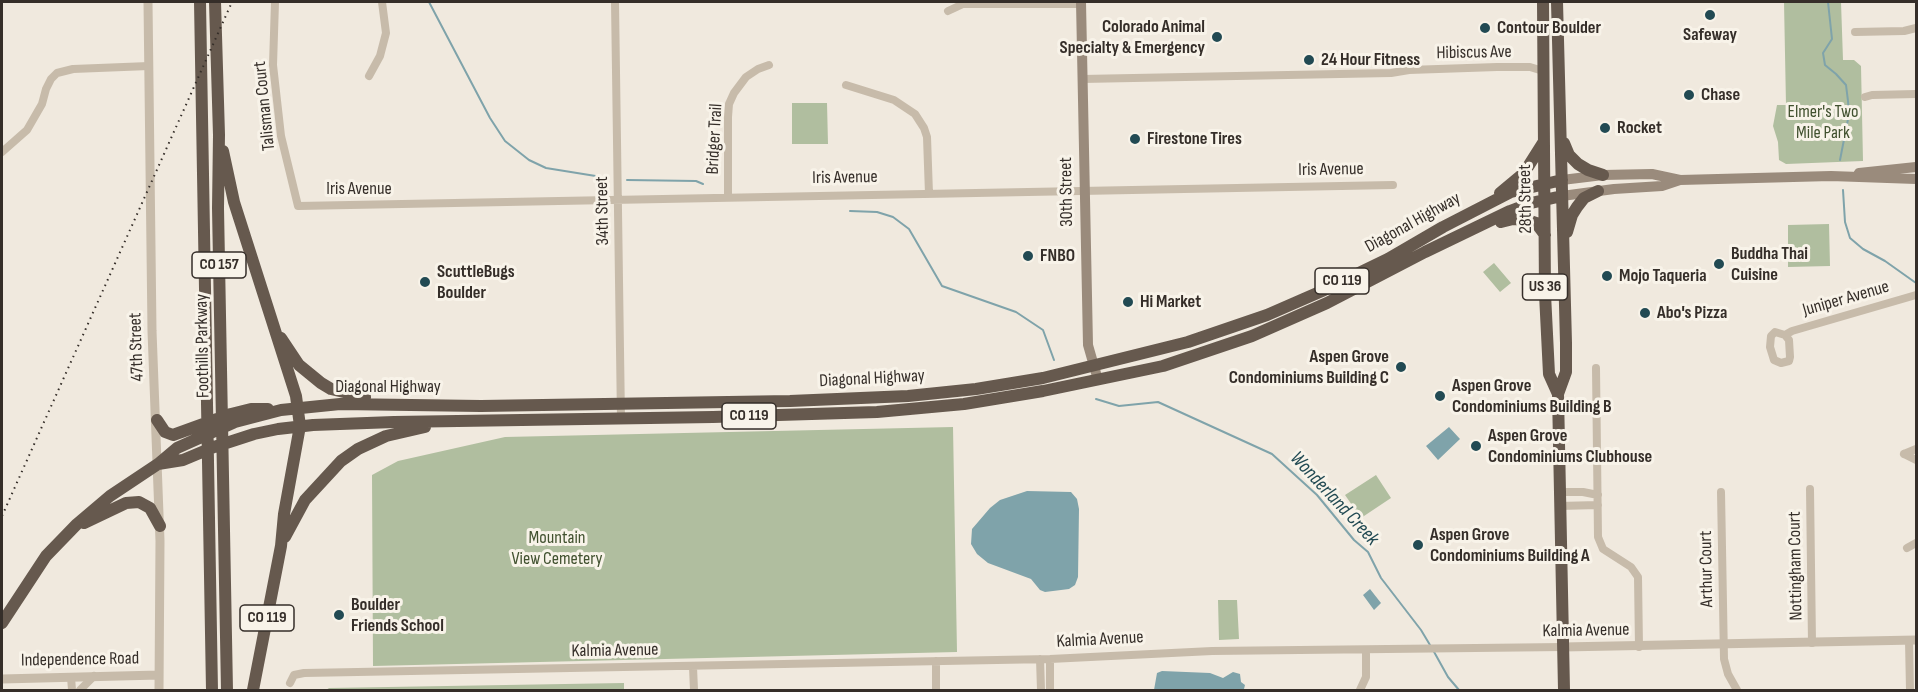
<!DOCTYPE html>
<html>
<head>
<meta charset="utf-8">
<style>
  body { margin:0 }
  #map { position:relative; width:1918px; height:692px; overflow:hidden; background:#f0e9de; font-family:"Sofia Sans Condensed",sans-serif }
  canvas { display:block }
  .frame { position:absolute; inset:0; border:3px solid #352e29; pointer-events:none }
</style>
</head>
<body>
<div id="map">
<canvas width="1918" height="692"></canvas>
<div class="frame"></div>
</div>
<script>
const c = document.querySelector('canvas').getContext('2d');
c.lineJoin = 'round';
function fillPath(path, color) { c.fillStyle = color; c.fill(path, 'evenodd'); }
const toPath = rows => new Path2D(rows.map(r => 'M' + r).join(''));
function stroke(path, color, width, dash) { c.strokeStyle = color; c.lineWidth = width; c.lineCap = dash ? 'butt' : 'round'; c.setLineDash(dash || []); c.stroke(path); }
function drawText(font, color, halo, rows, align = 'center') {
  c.font = font + ' "Sofia Sans Condensed",sans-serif'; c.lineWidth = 6; c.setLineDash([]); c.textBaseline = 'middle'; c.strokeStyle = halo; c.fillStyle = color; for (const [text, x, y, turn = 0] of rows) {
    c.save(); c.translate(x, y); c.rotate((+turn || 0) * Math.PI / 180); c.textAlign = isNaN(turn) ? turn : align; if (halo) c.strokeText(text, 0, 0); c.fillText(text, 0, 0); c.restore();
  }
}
const green = toPath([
  [1784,2,1841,2,1843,60,1854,60,1861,66,1863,161,1786,164,1779,160,1778,142,1773,126,1777,105,1786,105],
  [792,103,827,103,828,144,792,144],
  [1829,224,1830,266,1788,267,1788,225],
  [1494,263,1511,283,1500,292,1483,272],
  [953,427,957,652,373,666,372,475,398,461,505,437],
  [1376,475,1391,498,1361,518,1345,495],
  [1218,600,1237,600,1239,639,1219,640],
  [624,683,624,690,326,690,329,688]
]);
const water = toPath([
  [1449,427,1460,439,1438,460,1426,446],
  [1027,491,1071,492,1077,499,1079,509,1078,577,1075,585,1069,589,1045,592,1040,590,1031,579,988,563,977,554,971,544,972,529,990,508,1000,500],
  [1370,589,1381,603,1374,610,1363,595],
  [1162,671,1210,673,1223,678,1233,672,1240,674,1241,682,1245,685,1244,689,1246,690,1154,690,1157,673]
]);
const stream = toPath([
  [429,2,490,118,505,141,529,160,546,168,608,178],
  [1828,2,1832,39,1823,53,1825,65,1836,74,1846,85,1848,101,1849,114,1840,160],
  [627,180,696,181,703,184],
  [1843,190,1845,222,1850,238,1863,249,1885,261,1916,283],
  [850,211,877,212,893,217,909,229,942,286,1016,312,1043,330,1054,360],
  [1096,399,1119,406,1158,402,1272,454,1317,495,1354,540,1368,552,1381,578,1421,630,1430,645],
  [1433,650,1448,677,1459,690]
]);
const minor = toPath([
  [275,2,273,65,281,136,298,206,1393,185],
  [615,2,621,419],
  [948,11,963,4,1081,4],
  [1855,32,1904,31,1916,28],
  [369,76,380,56,386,33,382,2],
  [1082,79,1391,73,1409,70,1497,67,1530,67,1543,71],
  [846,85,894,100,915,114,924,128,927,137,929,194],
  [1865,97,1872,95,1916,94],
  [2,152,27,130,42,104,46,89,51,79,57,73,73,69,149,66],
  [728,197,728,117,729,104,734,93,746,77,758,69,769,65],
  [1785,335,1789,340,1790,357,1789,361,1781,363,1774,360,1770,347,1771,336,1775,332,1785,335,1792,331,1916,295],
  [1596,368,1598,537,1603,549,1631,567,1638,577,1639,647],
  [1904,454,1916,460],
  [1904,454,1916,449],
  [1810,489,1812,643],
  [1559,492,1583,492,1598,495],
  [1721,492,1724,659,1728,674,1737,690],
  [1559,506,1598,505],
  [1907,548,1916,543],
  [1909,641,1910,690],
  [1040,659,1041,690],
  [1050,659,1050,690],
  [936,661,936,690],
  [693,667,694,690],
  [71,677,72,690],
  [290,683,294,675,304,673,1050,659,1212,651,1563,647],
  [80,690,94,676],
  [1360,690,1366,677,1366,650]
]);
const tertiary = toPath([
  [148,2,152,331,160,541,159,690],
  [1563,647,1916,640],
  [2,679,159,675]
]);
const secondary = toPath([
  [1081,2,1088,345,1098,380],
  [1859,173,1916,167],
  [1562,180,1603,175,1652,174,1680,180,1831,176,1916,179],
  [1562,196,1614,189,1662,186,1680,180]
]);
const trunk = toPath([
  [200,2,212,690],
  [215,2,219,135,218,208,227,690],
  [1543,2,1545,294,1549,374,1558,394],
  [1557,2,1566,343,1566,372,1558,394,1564,690],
  [1564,143,1569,155,1578,164,1588,170,1603,175],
  [223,151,234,202,296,396,300,426,284,514,281,546,253,690],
  [1500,193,1524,173,1543,143],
  [1501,222,1513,219,1527,220,1536,223,1545,235],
  [1567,232,1572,215,1577,207,1584,198,1598,191],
  [281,338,299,365,321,383,331,389,365,397],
  [157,420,165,432,173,435,231,414,251,409,268,409],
  [158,464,183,460,214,447,254,434,278,429,313,425,394,422,713,417,877,412,964,404,1043,391,1163,366,1252,336,1327,303,1425,252,1510,211,1531,203,1562,196],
  [84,523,126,503,139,502,150,508,160,526],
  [285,537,305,500,341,461,358,449,386,436,425,427],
  [2,623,46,556,77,524,110,496,158,464,177,448,235,422,281,410,340,404,481,406,790,401,908,396,976,389,1043,378,1188,342,1267,315,1322,291,1388,259,1443,227,1511,192,1562,180]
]);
const rail = toPath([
  [2,516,232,2]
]);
const markers = [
  [1710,15,6,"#224a53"],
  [1485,28,6,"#224a53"],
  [1217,37,6,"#224a53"],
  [1309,60,6,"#224a53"],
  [1689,95,6,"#224a53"],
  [1605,128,6,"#224a53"],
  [1135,139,6,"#224a53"],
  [1028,256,6,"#224a53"],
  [1719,264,6,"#224a53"],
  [1607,276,6,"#224a53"],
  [425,282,6,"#224a53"],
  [1128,302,6,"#224a53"],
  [1645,313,6,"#224a53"],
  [1401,367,6,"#224a53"],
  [1440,396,6,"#224a53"],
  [1476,446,6,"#224a53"],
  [1418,545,6,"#224a53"],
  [339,615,6,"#224a53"]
];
const shields = [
  [219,265,54],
  [1342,281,54],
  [1545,287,45],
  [749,416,54],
  [267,618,54]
];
const shieldNames = [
  ["CO 157",219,265],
  ["CO 119",1342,281],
  ["US 36",1545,287],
  ["CO 119",749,416],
  ["CO 119",267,618]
];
const poiNames = [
  ["Colorado Animal",1205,27,"right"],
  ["Specialty & Emergency",1205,48,"right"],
  ["Contour Boulder",1497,28],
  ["Safeway",1710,35,"center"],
  ["24 Hour Fitness",1321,60],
  ["Chase",1701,95],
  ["Rocket",1617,128],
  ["Firestone Tires",1147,139],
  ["Buddha Thai",1731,254],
  ["Cuisine",1731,275],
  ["FNBO",1040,256],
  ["ScuttleBugs",437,272],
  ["Boulder",437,293],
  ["Mojo Taqueria",1619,276],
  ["Hi Market",1140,302],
  ["Abo's Pizza",1657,313],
  ["Aspen Grove",1389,357,"right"],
  ["Condominiums Building C",1389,378,"right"],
  ["Aspen Grove",1452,386],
  ["Condominiums Building B",1452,407],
  ["Aspen Grove",1488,436],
  ["Condominiums Clubhouse",1488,457],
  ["Aspen Grove",1430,535],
  ["Condominiums Building A",1430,556],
  ["Boulder",351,605],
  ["Friends School",351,626]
];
const streetNames = [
  ["Hibiscus Ave",1474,53,-1],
  ["Talisman Court",265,106,-96],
  ["Bridger Trail",715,139,-87],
  ["Iris Avenue",1331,170,-1],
  ["Iris Avenue",845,178,-1],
  ["Iris Avenue",359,189],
  ["30th Street",1067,192,-91],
  ["28th Street",1526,199,-91],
  ["34th Street",603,211,-91],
  ["Diagonal Highway",1413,223,-29],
  ["Juniper Avenue",1846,299,-16],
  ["Foothills Parkway",203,346,-91],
  ["47th Street",137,347,-92],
  ["Diagonal Highway",872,379,-3],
  ["Diagonal Highway",388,387],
  ["Nottingham Court",1796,566,-91],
  ["Arthur Court",1707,569,-91],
  ["Kalmia Avenue",1586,631,-1],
  ["Kalmia Avenue",1100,640,-3],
  ["Kalmia Avenue",615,651,-1],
  ["Independence Road",80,660,-1]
];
const parkNames = [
  ["Elmer's Two",1823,112],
  ["Mile Park",1823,133],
  ["Mountain",557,538],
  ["View Cemetery",557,559]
];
const waterNames = [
  ["Wonderland Creek",1334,499,47]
];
fillPath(green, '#b0be9f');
fillPath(water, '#7fa3aa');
stroke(stream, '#7fa3aa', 2);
stroke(minor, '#c7bbaa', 8);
stroke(tertiary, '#c7bbaa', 9);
stroke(secondary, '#9a8b7c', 10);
stroke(trunk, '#66594e', 12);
stroke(rail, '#352e29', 2, [1.5, 4.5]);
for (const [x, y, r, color] of markers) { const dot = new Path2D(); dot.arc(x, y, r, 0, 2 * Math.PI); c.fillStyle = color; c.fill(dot); stroke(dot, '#f8f3e9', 2); }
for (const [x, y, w] of shields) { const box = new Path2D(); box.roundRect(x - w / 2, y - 13, w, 26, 4.5); c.fillStyle = '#f8f3e9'; c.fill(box); stroke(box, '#352e29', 1.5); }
drawText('bold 16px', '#352e29', null, shieldNames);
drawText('bold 18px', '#352e29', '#f8f3e9', poiNames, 'left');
drawText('18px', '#352e29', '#f8f3e9', streetNames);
drawText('18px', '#41512f', '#f8f3e9', parkNames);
drawText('italic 20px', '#224a53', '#f8f3e9', waterNames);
</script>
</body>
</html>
